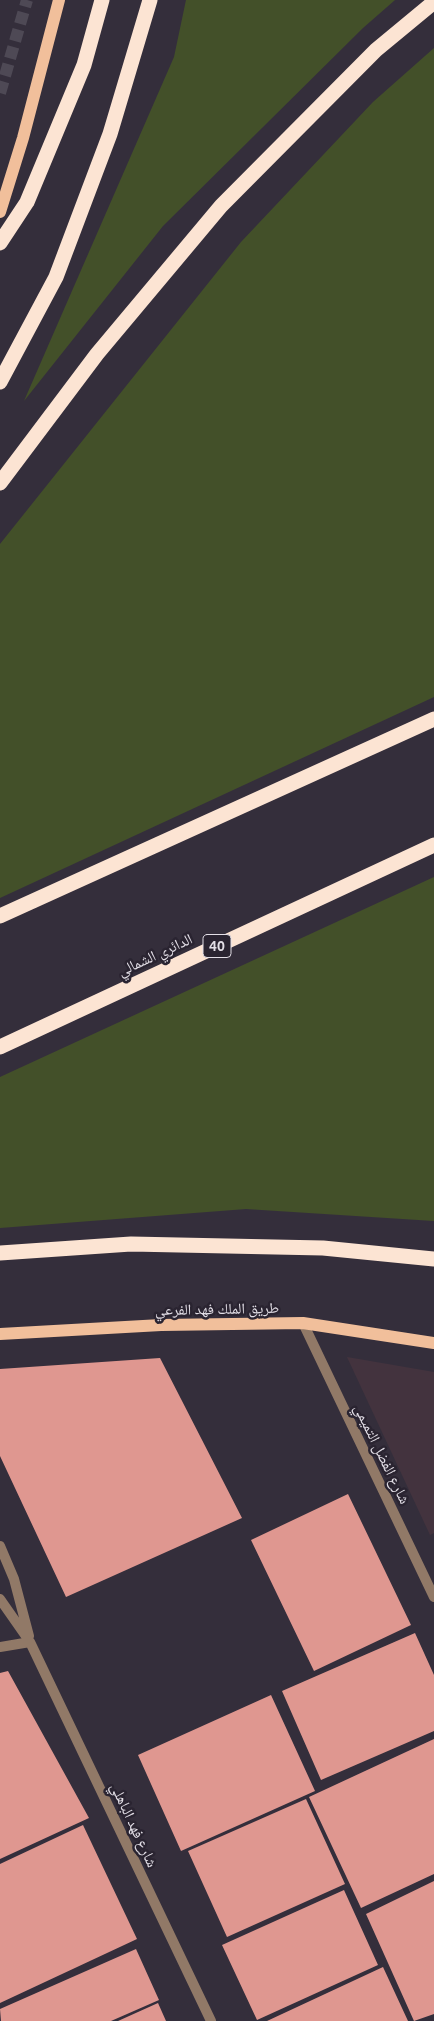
<!DOCTYPE html>
<html>
<head>
<meta charset="utf-8">
<style>
  body { margin:0 }
  canvas { display:block; background:#342e3b }
</style>
</head>
<body>
<canvas width="434" height="2021"></canvas>
<script>
const c = document.querySelector('canvas').getContext('2d');
c.lineJoin = 'round';
function fillPath(path, color) { c.fillStyle = color; c.fill(path, 'evenodd'); }
const toPath = rows => new Path2D(rows.map(r => 'M' + r).join(''));
function stroke(path, color, width, dash) { c.strokeStyle = color; c.lineWidth = width; c.lineCap = dash ? 'butt' : 'round'; c.setLineDash(dash || []); c.stroke(path); }
function drawText(font, color, halo, rows, align = 'center') {
  c.font = font + ' Ubuntu,"Noto Naskh Arabic",sans-serif'; c.lineWidth = 5; c.setLineDash([]); c.textBaseline = 'middle'; c.strokeStyle = halo; c.fillStyle = color; for (const [text, x, y, turn = 0] of rows) {
    c.save(); c.translate(x, y); c.rotate((+turn || 0) * Math.PI / 180); c.textAlign = isNaN(turn) ? turn : align; if (halo) c.strokeText(text, 0, 0); c.fillText(text, 0, 0); c.restore();
  }
}
const commercial = toPath([
  [347,1357,434,1372,434,1533,430,1535]
]);
const green = toPath([
  [186,0,395,0,363,28,163,226,24,401,174,57],
  [434,48,434,697,0,898,0,544,241,242,373,102],
  [434,877,434,1221,246,1209,0,1228,0,1077]
]);
const building = toPath([
  [160,1358,242,1518,66,1597,0,1456,0,1369],
  [348,1494,411,1625,314,1671,251,1540],
  [415,1633,434,1675,434,1731,321,1780,282,1691],
  [8,1671,89,1818,0,1859,0,1673],
  [271,1695,315,1791,181,1851,138,1755],
  [434,1739,434,1874,361,1908,309,1797],
  [306,1799,345,1884,227,1937,188,1851],
  [83,1825,137,1939,0,2003,0,1864],
  [434,1881,434,2014,414,2021,366,1914],
  [344,1890,378,1965,257,2020,222,1945],
  [136,1949,159,2000,111,2021,1,2021,0,2009],
  [383,1967,408,2021,267,2021],
  [158,2003,166,2021,118,2021]
]);
const primaryTunnel = toPath([
  [0,93,27,0]
]);
const minor = toPath([
  [303,1323,434,1597],
  [0,1546,14,1579,29,1636],
  [0,1599,30,1642,211,2021],
  [0,1647,30,1642]
]);
const primary = toPath([
  [0,212,23,138,59,0],
  [0,1334,161,1325,303,1323,434,1343]
]);
const motorway = toPath([
  [0,243,27,202,84,65,102,0],
  [0,382,56,277,110,134,150,0],
  [0,483,97,354,221,206,376,50,434,2],
  [0,916,434,719],
  [0,1047,434,845],
  [0,1253,131,1244,323,1248,434,1259]
]);
const shields = [
  [217,946,28]
];
const shieldNames = [
  ["40",217,946]
];
const streetNames = [
  ["الدائري الشمالي",155,955,-25],
  ["طريق الملك فهد الفرعي",217,1309,-1],
  ["شارع الفضل التميمي",382,1454,64],
  ["شارع فهد الباهلي",134,1825,65]
];
fillPath(commercial, '#43333e');
fillPath(green, '#435029');
fillPath(building, '#df9790');
stroke(primaryTunnel, '#4e4955', 12, [12, 6]);
stroke(minor, '#917967', 10);
stroke(primary, '#f1bf9b', 12);
stroke(motorway, '#fce4d3', 15);
for (const [x, y, w] of shields) { const box = new Path2D(); box.roundRect(x - w / 2, y - 11.5, w, 23, 4); c.fillStyle = '#2a2431'; c.fill(box); stroke(box, '#e3dfe7', 1); }
drawText('bold 14px', '#e3dfe7', null, shieldNames);
drawText('15px', '#e3dfe7', '#2a2431', streetNames);
</script>
</body>
</html>
